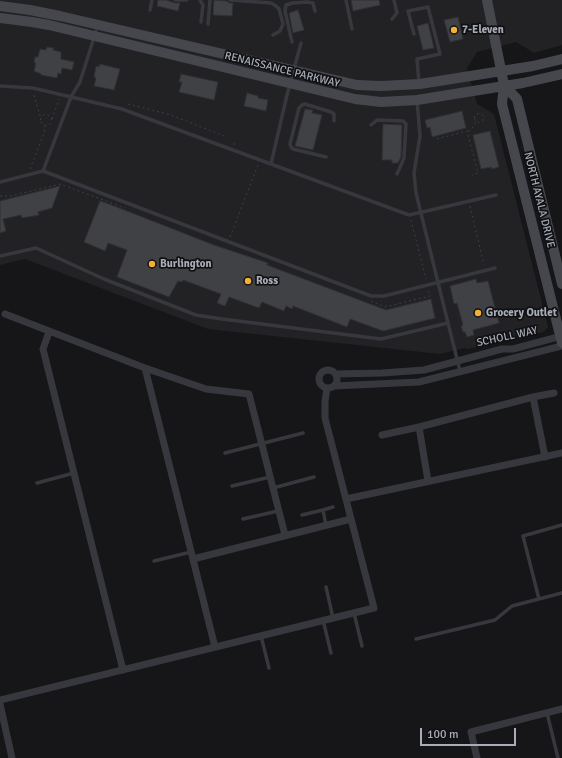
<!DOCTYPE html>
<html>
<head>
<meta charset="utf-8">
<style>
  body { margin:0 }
  #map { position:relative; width:562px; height:758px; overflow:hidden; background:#161618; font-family:Signika,sans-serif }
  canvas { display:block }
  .scale { position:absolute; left:420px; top:728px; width:96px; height:18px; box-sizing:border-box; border:2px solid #a8adb8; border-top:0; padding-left:5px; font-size:12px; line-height:14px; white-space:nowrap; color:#a8adb8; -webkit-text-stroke:3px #111113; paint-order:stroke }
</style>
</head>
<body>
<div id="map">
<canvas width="562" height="758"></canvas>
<div class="scale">100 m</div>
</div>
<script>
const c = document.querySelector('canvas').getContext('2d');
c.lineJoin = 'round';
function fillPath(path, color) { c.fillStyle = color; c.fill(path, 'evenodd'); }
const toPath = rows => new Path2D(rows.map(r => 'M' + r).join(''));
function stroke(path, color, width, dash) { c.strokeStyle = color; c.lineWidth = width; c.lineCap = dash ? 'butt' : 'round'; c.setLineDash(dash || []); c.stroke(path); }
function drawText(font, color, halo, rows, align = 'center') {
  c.font = font + ' Signika,sans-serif'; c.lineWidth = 3.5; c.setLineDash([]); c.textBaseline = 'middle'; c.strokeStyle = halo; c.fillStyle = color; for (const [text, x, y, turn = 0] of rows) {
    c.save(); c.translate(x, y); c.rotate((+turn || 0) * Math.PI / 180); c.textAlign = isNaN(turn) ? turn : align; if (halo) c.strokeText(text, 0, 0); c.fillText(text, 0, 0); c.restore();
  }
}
const built = toPath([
  [0,0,562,0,562,45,534,53,516,42,477,52,467,68,477,104,494,114,548,327,543,332,468,349,465,348,440,354,208,329,25,259,0,265]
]);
const building = toPath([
  [158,0,166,0,175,3,180,3,178,11,157,6,158,0],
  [214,0,227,1,229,3,233,3,232,16,213,15,214,0],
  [351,0,379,0,380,5,353,11,351,0],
  [298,10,304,30,293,33,289,13,298,10],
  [458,17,463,39,450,42,444,20,458,17],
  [428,23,434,48,423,50,417,26,428,23],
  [47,47,54,48,53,50,61,52,61,59,74,62,72,70,62,68,61,74,58,73,57,78,41,75,41,74,34,71,36,63,34,63,35,57,38,57,40,49,46,50,47,47],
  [100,64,120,69,114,90,94,86,96,78,94,77,96,66,99,67,100,64],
  [181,74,218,82,214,100,179,92,182,82,179,82,181,74],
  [247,93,258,96,258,98,268,100,266,111,244,106,247,93],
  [305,109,313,110,312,113,322,115,313,150,295,146,305,109],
  [462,111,466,128,432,137,430,127,427,128,425,120,462,111],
  [383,124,402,125,401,157,398,163,392,163,392,160,382,160,383,124],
  [490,131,499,167,492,169,491,167,481,169,473,135,490,131],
  [60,186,52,208,38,212,39,215,22,218,21,215,3,219,6,231,0,233,0,201,60,186],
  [100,201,109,204,214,245,268,263,267,265,386,310,431,299,435,318,383,331,350,319,347,327,293,306,292,309,286,306,284,311,262,302,259,308,229,297,225,306,217,303,221,294,183,280,182,282,178,281,169,297,117,277,127,250,108,243,105,251,84,242,100,201],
  [476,279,477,283,488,281,499,323,473,330,474,335,467,337,465,332,463,332,461,326,463,325,457,303,454,304,450,286,476,279]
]);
const path = toPath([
  [34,95,41,119],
  [128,104,171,115,227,137],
  '474.5 118a4.5 4.5 0 1 1 9 0a4.5 4.5 0 1 1-9 0Z',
  '40.5 120a5.5 5.5 0 1 1 11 0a5.5 5.5 0 1 1-11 0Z',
  [52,119,59,99],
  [468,131,471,130,476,122],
  [437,139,467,131,478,173,472,175],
  [234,145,235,140],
  [30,169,44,133,45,126],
  [0,196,11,196,60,184,125,208],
  [470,206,484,265],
  [411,220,426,279],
  [230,237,258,165],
  [371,301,385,307,430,296,428,290]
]);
const lane = toPath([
  [175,0,187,0],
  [200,0,203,5,201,22],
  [230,0,271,3,276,6,279,9,283,24,280,31,273,35],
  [346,0,352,29],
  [150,10,152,0],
  [392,19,397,13,394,0],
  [208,24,210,0],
  [414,34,408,11,428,7,440,54,417,59,419,83],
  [292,42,285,11,286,5,293,3,307,2,313,3,315,11],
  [0,86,33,88,122,109,409,215,496,195],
  [417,100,420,136,414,173,416,193,448,323],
  [371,125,377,120,403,121,406,124,404,158,397,174],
  [326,157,293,149,291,147,290,144,299,108,302,105,305,104,331,112,334,114,334,121],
  [271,164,287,95,301,43],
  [43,171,71,97,80,82,96,31],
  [0,182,43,171,371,296,384,296,495,268],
  [0,256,36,248,104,279,196,315,222,319,381,339,448,323,460,371],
  [225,453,303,433],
  [37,483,74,473],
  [232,486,270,477],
  [273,488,314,477],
  [323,510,333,507],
  [302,515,323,510,326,525],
  [243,519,278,511],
  [154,561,191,552],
  [326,587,333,618],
  [539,599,523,536,562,525],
  [354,613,362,646],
  [323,620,331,653],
  [261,636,269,668],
  [416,639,495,620,512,606,562,593],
  [547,713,558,758]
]);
const street = toPath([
  [5,314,145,368,206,389,249,394,285,535],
  [49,332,43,349,123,670],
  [145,368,215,647],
  '319 379a9 9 0 1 1 18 0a9 9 0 1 1-18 0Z',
  [336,374,382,373,424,370,502,349,513,349,562,336],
  [334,386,419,382,562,346],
  [533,397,545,457],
  [419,427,428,481],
  [382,435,419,427,533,397,554,393],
  [346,499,562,453],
  [193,559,351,519],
  [0,700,374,608,325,418,325,401,327,388],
  [0,704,12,758],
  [477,758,471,732,562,709]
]);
const secondary = toPath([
  [487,0,504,85,502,104,562,343],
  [0,6,30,10,60,16,357,85,381,86,420,84,533,66,562,59],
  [0,18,32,22,49,25,355,99,381,102,417,100,523,83,562,74],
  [504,85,517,99,562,284]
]);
const markers = [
  [454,30,4,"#f2b134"],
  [152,264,4,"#f2b134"],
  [248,281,4,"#f2b134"],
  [478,313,4,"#f2b134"]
];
const poiNames = [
  ["7-Eleven",462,30],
  ["Burlington",160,264],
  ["Ross",256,281],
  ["Grocery Outlet",486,313]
];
const streetNames = [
  ["RENAISSANCE PARKWAY",282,70,14],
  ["NORTH AYALA DRIVE",539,200,76],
  ["SCHOLL WAY",507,337,-12]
];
fillPath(built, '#222225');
fillPath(building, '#404145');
stroke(building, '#303034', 1);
stroke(path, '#3d3f44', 1, [2, 3]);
stroke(lane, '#37383d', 3.5);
stroke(street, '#37383d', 7);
stroke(secondary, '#45474d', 10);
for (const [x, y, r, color] of markers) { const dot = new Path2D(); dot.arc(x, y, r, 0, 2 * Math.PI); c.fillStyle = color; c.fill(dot); stroke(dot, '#111113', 1.5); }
drawText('bold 11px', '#a8adb8', '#111113', poiNames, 'left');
drawText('11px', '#a8adb8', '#111113', streetNames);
</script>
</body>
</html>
